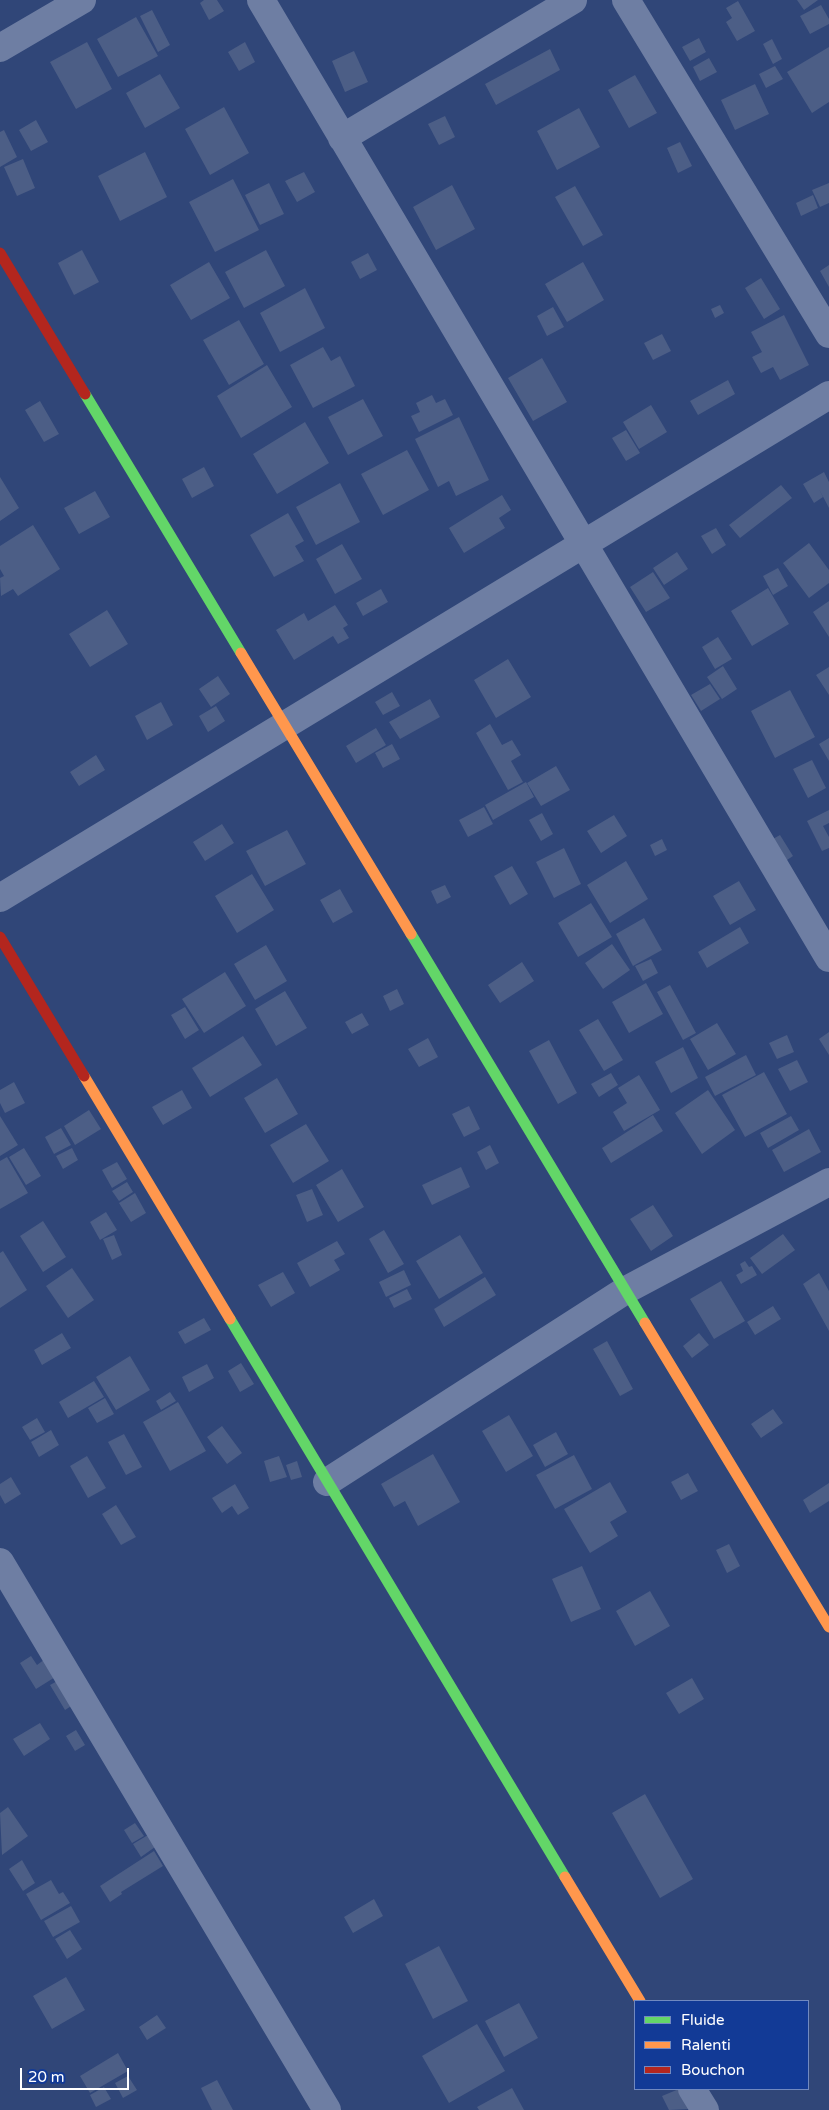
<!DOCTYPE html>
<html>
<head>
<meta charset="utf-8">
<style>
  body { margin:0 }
  #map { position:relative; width:829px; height:2110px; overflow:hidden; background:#304678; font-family:"Varela Round",sans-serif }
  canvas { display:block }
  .legend { position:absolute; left:634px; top:2000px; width:175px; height:90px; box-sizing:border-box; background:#123a96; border:1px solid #7189c0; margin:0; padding:6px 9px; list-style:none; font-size:15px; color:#fff }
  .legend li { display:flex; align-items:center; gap:10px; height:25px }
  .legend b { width:25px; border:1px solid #7189c0 }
  .scale { position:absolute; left:20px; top:2068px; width:109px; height:22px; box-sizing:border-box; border:2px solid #fff; border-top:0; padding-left:6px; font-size:15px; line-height:18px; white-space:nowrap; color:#fff; -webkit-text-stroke:4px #123a96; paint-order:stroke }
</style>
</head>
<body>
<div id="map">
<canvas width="829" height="2110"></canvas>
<ul class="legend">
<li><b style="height:6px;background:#63d668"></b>Fluide</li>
<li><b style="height:6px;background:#ff974d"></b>Ralenti</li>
<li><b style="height:6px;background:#b3261e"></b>Bouchon</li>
</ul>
<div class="scale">20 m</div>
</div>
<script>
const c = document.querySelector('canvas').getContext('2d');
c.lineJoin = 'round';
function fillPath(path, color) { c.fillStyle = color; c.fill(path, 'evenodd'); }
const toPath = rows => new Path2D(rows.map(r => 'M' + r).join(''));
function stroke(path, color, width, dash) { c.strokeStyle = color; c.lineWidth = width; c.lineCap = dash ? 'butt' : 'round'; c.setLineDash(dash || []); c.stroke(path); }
const building = toPath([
  [204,0,217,0,224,11,209,20,200,3],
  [797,0,818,0,804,10],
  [738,1,755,31,737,41,726,22,732,18,726,8],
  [821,5,829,19,829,24,810,34,800,16],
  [152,10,170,45,158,52,140,16],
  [136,17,158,56,118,77,97,39],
  [699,38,706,52,690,61,682,47],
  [772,39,782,59,773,64,763,44],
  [87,42,112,89,76,109,50,62],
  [245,42,255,62,239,71,228,52],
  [829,47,829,102,812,113,787,72],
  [550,49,560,70,496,105,485,84],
  [354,51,368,82,345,92,332,61],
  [709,58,717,72,700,81,693,67],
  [775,66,783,79,766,88,759,74],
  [160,74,180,108,145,128,126,93],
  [635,75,657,113,629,128,608,90],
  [755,84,769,114,735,130,721,100],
  [224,107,249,153,210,175,185,129],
  [579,108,600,147,557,170,537,131],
  [445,116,455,137,439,145,428,124],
  [36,120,48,142,31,151,19,130],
  [4,130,17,157,0,167,0,132],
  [680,142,692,166,678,173,667,148],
  [145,152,167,197,120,221,98,176],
  [23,159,35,188,17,196,4,167],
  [304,172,315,192,297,202,285,181],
  [233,179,259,230,215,252,189,202],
  [269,183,284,214,260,225,245,195],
  [829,183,829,203,820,207,812,190],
  [452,185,475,229,436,250,413,207],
  [575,186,603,235,583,246,555,197],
  [813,195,818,208,801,216,796,203],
  [82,250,99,282,74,295,58,263],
  [266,250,285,286,244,308,225,272],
  [368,253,377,270,360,279,351,262],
  [209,262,230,298,191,320,170,285],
  [583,262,604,300,567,322,545,284],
  [829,265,829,287,820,271],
  [761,278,780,309,764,319,745,288],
  [305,288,325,328,280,352,260,313],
  [720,305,724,313,715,318,711,309],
  [553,307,564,327,547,336,537,316],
  [784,315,809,365,780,380,773,367,761,373,752,357,762,352,751,332],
  [239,320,264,364,229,385,203,340],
  [662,334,671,351,653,360,644,343],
  [323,347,331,361,340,356,355,386,313,408,290,365],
  [542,358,567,402,533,421,508,378],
  [267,365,292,407,241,438,217,396],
  [728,380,735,394,698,415,690,401],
  [432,395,436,403,445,399,453,415,419,432,411,416,420,412,416,403],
  [363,399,383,436,348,455,328,417],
  [40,401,59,434,44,442,25,410],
  [651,405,667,432,639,449,623,422],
  [459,417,489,480,456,496,449,481,438,487,415,439],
  [305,422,329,463,277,494,253,454],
  [626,430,640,453,626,461,612,438],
  [407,450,429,490,383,515,361,474],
  [204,467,214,486,192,498,182,479],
  [824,472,829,482,829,508,819,489,823,497,814,503,803,484],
  [0,477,19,508,0,521],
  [340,483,360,522,316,545,296,507],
  [781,485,792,498,740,538,729,525],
  [95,491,110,517,79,534,64,508],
  [502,495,511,510,499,518,505,528,464,553,449,528],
  [288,513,304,541,295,546,304,561,274,577,250,535],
  [33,525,60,569,18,596,13,589,1,596,0,578,4,576,0,569,0,546],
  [716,528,726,545,712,554,701,536],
  [809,543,829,570,829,583,809,598,783,563],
  [342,544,362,579,335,594,316,559],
  [677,552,688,569,664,585,653,568],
  [778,568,788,586,773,595,763,576],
  [653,572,670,598,646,612,630,587],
  [768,588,789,624,752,646,731,611],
  [381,589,388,602,363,616,356,603],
  [829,601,829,637,813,612],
  [335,605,348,625,343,628,349,638,338,644,333,636,294,660,276,630,304,613,308,621],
  [107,610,128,644,90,667,69,634],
  [718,637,732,659,715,669,702,647],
  [508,659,531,697,496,718,474,680],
  [723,666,737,689,722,699,707,677],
  [829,667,829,695,816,675],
  [218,676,230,694,211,707,199,689],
  [710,684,720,699,701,711,691,695],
  [790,690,815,737,775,758,751,711],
  [392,692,400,706,383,715,375,702],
  [430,699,440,717,400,739,389,722],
  [161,702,173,725,147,740,135,716],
  [216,706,225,721,208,732,199,716],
  [490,724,502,745,512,740,521,755,511,761,523,782,508,790,476,733],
  [376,728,386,745,356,763,346,746],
  [829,738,829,761,819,744],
  [392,744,400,759,383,768,375,753],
  [96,755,105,770,79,786,70,772],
  [812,760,826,788,808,798,793,769],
  [556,766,570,790,541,806,527,783],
  [526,782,534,797,493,820,485,805],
  [484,807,493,824,468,837,459,820],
  [829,810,829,823,823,826,829,837,829,848,822,851,807,821],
  [542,813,553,834,541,841,529,820],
  [614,815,627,836,601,853,587,831],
  [222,824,234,843,205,861,193,842],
  [287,830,306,864,265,886,246,851],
  [780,835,793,856,778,866,764,844],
  [662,839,667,850,655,856,650,845],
  [564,848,581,884,554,898,536,862],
  [626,861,648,899,610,923,587,885],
  [512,866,528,894,510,905,494,876],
  [252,874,274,910,237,933,215,896],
  [739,881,756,910,730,925,713,896],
  [445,885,451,897,437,904,431,891],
  [340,889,353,912,333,923,320,900],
  [591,903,612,937,578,957,558,923],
  [644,918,662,950,633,966,616,934],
  [740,927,749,943,707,968,698,952],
  [612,944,630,970,603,989,585,963],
  [266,945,287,981,255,1000,234,964],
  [651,959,658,973,643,981,635,966],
  [522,962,534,981,500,1003,488,985],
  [225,972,246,1006,204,1033,182,999],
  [646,983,663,1014,629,1033,612,1002],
  [670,985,696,1033,683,1040,657,992],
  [397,989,404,1004,390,1011,383,996],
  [285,991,307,1028,276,1046,255,1009],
  [185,1007,199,1030,185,1039,171,1015],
  [362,1013,369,1025,352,1034,345,1022],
  [598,1019,623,1060,604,1071,579,1030],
  [717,1023,736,1054,708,1070,690,1039],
  [829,1032,829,1055,819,1039],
  [787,1035,794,1052,777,1059,769,1043],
  [243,1036,262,1065,210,1097,192,1068],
  [428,1038,438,1057,419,1067,408,1049],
  [549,1040,577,1093,558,1104,529,1051],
  [683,1047,698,1078,671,1093,655,1062],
  [746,1055,756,1075,715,1096,705,1077],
  [797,1060,808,1082,790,1091,778,1069],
  [764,1072,787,1114,745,1137,722,1095],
  [611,1073,618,1085,599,1097,591,1084],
  [639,1075,660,1110,624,1131,613,1112,627,1103,618,1088],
  [277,1078,298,1114,265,1133,244,1098],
  [14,1082,25,1103,5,1113,0,1103,0,1090],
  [182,1090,192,1108,163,1125,152,1107],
  [708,1090,735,1130,702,1154,675,1113],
  [469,1106,480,1129,464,1137,452,1114],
  [89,1110,101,1129,75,1145,64,1126],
  [653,1115,663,1131,611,1163,602,1148],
  [0,1116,18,1145,0,1156],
  [791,1116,799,1130,768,1148,760,1133],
  [306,1124,329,1161,293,1183,270,1145],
  [61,1128,71,1145,54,1154,45,1137],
  [809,1129,821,1152,784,1172,772,1150],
  [490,1145,499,1163,486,1170,477,1152],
  [24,1148,41,1176,26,1185,9,1157],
  [72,1148,78,1160,63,1169,56,1156],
  [7,1157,28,1193,0,1209,0,1161],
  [117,1162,127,1179,112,1188,102,1170],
  [461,1167,470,1187,432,1205,422,1185],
  [342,1169,364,1207,338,1222,316,1185],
  [127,1182,133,1192,119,1201,112,1191],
  [312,1189,323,1215,307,1222,296,1195],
  [135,1193,146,1213,131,1222,119,1203],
  [653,1205,673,1236,651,1251,630,1219],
  [106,1212,117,1230,100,1240,90,1222],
  [43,1221,66,1257,43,1272,20,1236],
  [384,1230,404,1264,388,1273,369,1239],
  [783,1234,795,1250,762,1274,750,1258],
  [114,1235,122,1255,112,1260,103,1239],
  [460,1235,483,1273,439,1299,416,1261],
  [337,1241,345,1254,334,1260,340,1270,310,1287,297,1263],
  [3,1251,27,1290,0,1308,0,1253],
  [745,1261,749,1267,752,1266,757,1275,741,1284,736,1275,743,1271,740,1264],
  [72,1268,94,1300,68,1318,46,1286],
  [404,1270,411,1285,386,1297,379,1282],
  [283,1272,295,1293,271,1307,258,1285],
  [819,1273,829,1291,829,1331,803,1284],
  [485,1277,496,1295,444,1327,434,1309],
  [721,1281,745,1321,714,1339,690,1299],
  [407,1289,412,1299,394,1308,389,1298],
  [773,1306,781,1319,755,1335,747,1322],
  [204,1318,211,1330,185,1344,178,1332],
  [62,1333,71,1348,42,1365,34,1350],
  [699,1333,709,1345,692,1358,683,1346],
  [607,1341,633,1389,620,1396,593,1349],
  [130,1356,150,1390,116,1410,96,1377],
  [241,1363,254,1384,240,1392,228,1371],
  [207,1364,214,1378,189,1392,182,1377],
  [94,1381,104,1397,68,1418,59,1402],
  [170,1392,176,1401,161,1410,156,1401],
  [105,1398,114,1414,97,1423,88,1408],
  [178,1402,206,1451,170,1471,143,1422],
  [773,1409,783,1423,761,1438,751,1424],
  [509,1415,533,1456,506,1472,482,1431],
  [37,1418,45,1432,30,1440,22,1427],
  [222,1426,242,1453,227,1464,207,1437],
  [51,1430,59,1445,39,1457,31,1442],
  [556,1432,568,1454,545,1467,533,1445],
  [124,1434,142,1467,126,1475,108,1442],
  [433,1454,460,1502,418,1526,405,1501,394,1507,381,1484],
  [574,1455,592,1489,555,1509,536,1475],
  [87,1456,106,1488,88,1498,70,1466],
  [279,1456,287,1477,270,1482,264,1461],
  [297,1461,302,1477,291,1480,286,1465],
  [688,1473,698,1491,681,1500,671,1482],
  [11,1477,21,1494,5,1504,0,1495,0,1484],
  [610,1482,627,1512,610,1522,618,1536,590,1553,564,1509],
  [829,1483,829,1501,810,1513,803,1500],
  [235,1484,249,1508,238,1515,232,1506,222,1513,212,1498],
  [116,1505,136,1537,121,1545,102,1514],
  [729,1544,740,1566,727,1573,716,1550],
  [582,1566,601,1609,571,1622,552,1579],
  [650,1591,670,1626,635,1646,616,1611],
  [31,1656,37,1665,49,1656,60,1674,36,1689,20,1663],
  [692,1678,704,1699,679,1714,666,1693],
  [61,1679,76,1703,65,1710,50,1685],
  [40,1723,50,1739,24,1756,13,1739],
  [76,1730,85,1745,75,1751,66,1736],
  [645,1794,693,1879,660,1898,612,1813],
  [8,1807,28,1836,2,1855,0,1813],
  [135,1823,144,1836,132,1843,124,1830],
  [148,1835,155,1847,141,1857,133,1844],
  [154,1851,163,1866,121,1892,122,1894,110,1902,100,1886],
  [22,1860,35,1883,23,1891,9,1869],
  [51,1880,59,1894,63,1892,70,1903,41,1920,26,1894],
  [374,1899,383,1916,353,1933,344,1917],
  [71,1906,80,1922,53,1937,44,1921],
  [70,1930,82,1949,67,1959,55,1939],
  [439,1946,468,2001,433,2019,405,1964],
  [66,1977,85,2010,52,2029,33,1996],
  [519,2003,538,2038,504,2057,485,2021],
  [157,2015,166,2028,147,2040,139,2027],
  [477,2024,505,2071,449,2103,422,2056],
  [118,2053,128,2071,90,2093,80,2076],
  [128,2076,137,2090,123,2098,115,2083],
  [217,2080,233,2110,212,2110,201,2088],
  [104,2087,111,2099,96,2107,90,2095],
  [512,2088,524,2110,479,2110,477,2107],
  [679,2089,689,2109,669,2110,662,2096]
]);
const street = toPath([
  [261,0,829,958],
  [626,0,829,334],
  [0,48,82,0],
  [342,138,573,0],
  [0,898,829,395],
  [327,1482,626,1290,829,1182],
  [0,1562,327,2110],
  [692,2089,705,2110]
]);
const fast = toPath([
  [85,394,241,653],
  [411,934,645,1323],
  [230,1319,565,1877]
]);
const slow = toPath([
  [241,653,411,934],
  [84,1076,230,1319],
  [645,1323,829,1627],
  [565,1877,640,2001]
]);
const jam = toPath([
  [0,253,85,394],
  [0,937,84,1076]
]);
fillPath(building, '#4c5e86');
stroke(street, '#6e7ea3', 28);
stroke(fast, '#63d668', 11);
stroke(slow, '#ff974d', 11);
stroke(jam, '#b3261e', 11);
</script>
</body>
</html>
